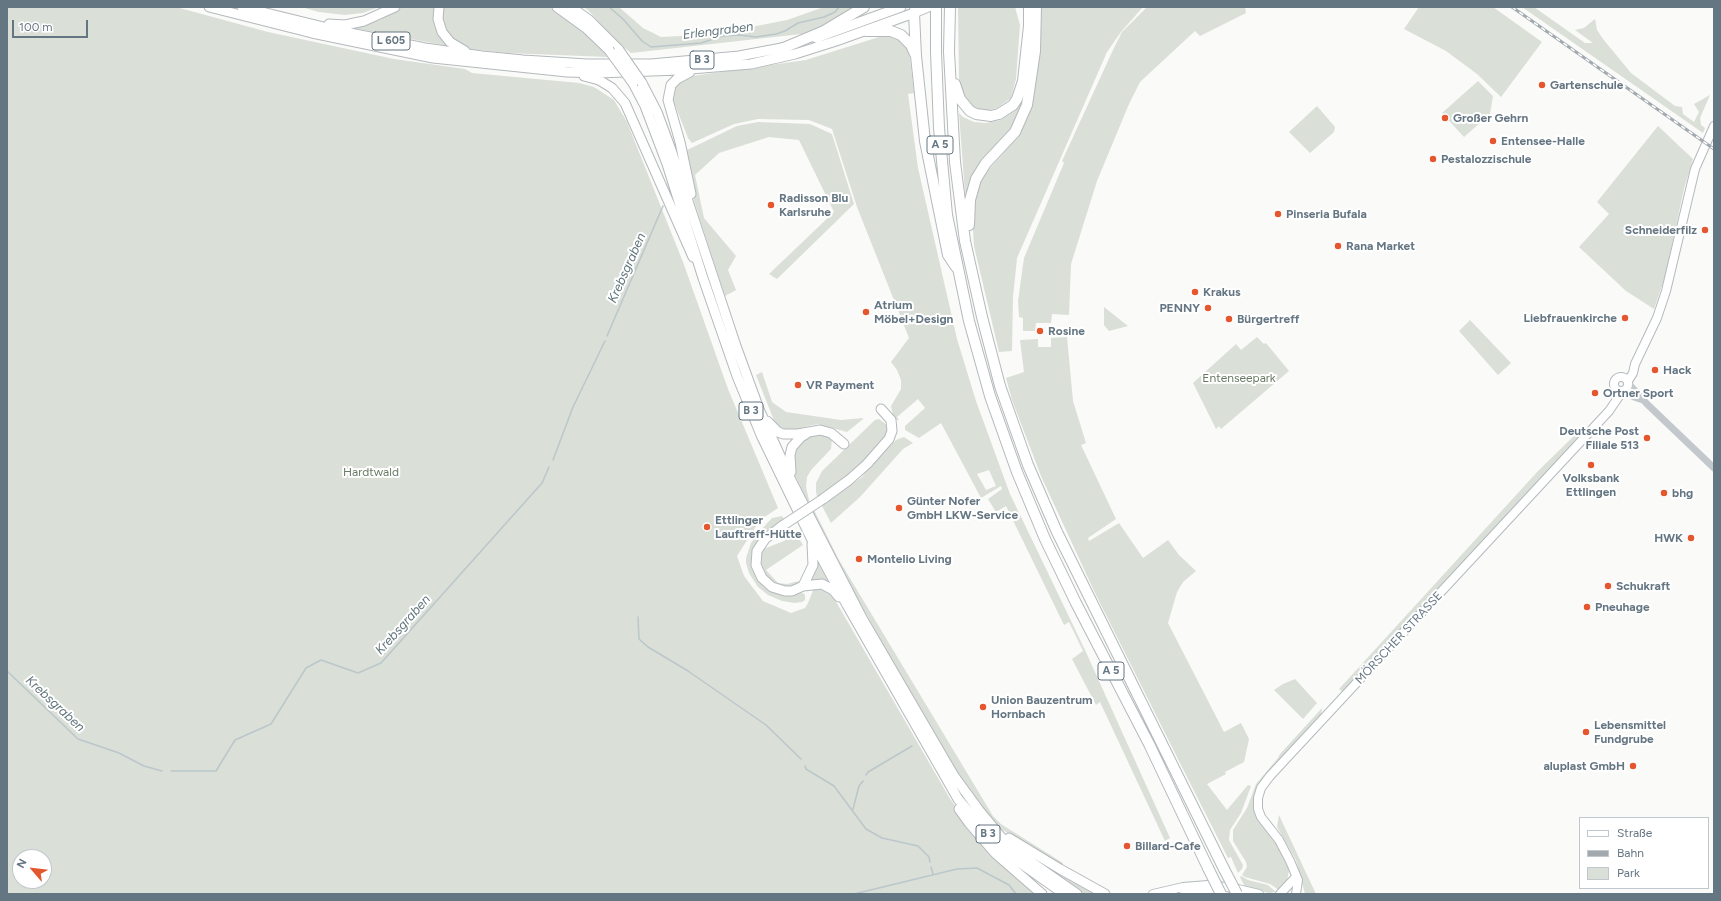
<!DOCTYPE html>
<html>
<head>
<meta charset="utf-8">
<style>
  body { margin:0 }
  #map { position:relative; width:1721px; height:901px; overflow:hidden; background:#fafaf8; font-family:Figtree,sans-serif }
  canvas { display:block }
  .frame { position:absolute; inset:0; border:8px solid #657683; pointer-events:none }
  .legend { position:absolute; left:1579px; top:817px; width:130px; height:72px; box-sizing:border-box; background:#fff; border:1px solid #c1c8cd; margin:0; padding:5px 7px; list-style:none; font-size:12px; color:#657683 }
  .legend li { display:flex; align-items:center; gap:8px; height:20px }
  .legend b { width:20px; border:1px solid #c1c8cd }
  .north { position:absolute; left:12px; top:849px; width:40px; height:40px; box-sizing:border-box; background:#fff; border:1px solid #c1c8cd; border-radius:50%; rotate:298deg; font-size:11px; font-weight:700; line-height:16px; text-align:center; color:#657683 }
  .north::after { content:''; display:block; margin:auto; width:14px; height:18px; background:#e4572e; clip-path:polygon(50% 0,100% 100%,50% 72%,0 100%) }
  .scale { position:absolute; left:12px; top:20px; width:76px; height:18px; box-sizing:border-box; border:2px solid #657683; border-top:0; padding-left:5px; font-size:12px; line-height:14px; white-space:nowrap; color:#657683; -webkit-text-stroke:3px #fff; paint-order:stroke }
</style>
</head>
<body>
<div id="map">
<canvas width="1721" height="901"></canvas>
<div class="frame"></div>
<ul class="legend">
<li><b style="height:5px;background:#fff"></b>Straße</li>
<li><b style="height:5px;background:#a2aab0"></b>Bahn</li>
<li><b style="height:11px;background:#dadfd7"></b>Park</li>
</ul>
<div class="north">N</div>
<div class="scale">100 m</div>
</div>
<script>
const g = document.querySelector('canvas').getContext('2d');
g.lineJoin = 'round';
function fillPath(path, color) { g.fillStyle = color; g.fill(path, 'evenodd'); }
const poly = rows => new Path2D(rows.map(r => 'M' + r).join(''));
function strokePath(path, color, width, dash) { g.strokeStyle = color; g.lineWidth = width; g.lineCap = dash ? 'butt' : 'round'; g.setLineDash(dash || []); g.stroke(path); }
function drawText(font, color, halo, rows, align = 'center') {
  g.font = font + ' Figtree,sans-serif'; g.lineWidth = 4; g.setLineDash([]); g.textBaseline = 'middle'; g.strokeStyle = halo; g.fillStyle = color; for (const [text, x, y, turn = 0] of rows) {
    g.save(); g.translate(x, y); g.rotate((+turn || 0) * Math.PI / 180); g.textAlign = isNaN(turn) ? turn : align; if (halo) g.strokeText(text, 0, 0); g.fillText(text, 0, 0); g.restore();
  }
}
fillPath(poly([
  [7,7,176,7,268,32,394,59,465,69,472,73,579,83,594,87,614,100,627,122,683,262,728,389,778,508,760,520,737,556,744,576,763,601,791,613,805,608,808,603,814,588,820,587,831,593,949,797,967,823,1037,894,7,894],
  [20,857,44,857,44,881,20,881],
  [301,7,379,7,363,13,345,15,319,12],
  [402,7,436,7,435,27,438,34,448,46,353,28,380,20],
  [443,7,550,7,577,25,599,45,598,46,608,57,507,53,468,49,447,37,441,16],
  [583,7,619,7,643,28,661,37,700,35,741,29,787,20,824,7,854,7,838,18,810,33,631,53,614,39,588,10],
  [958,7,1015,7,1020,25,1016,79,1011,98,997,108,982,112,968,105,959,83],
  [1039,7,1143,7,1121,32,1107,52,1017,258,1013,297,1012,351,999,352,974,246,972,214,977,189,984,175,1021,133,1029,108,1035,85,1041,45],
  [1147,7,1245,7,1246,13,1200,36,1195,31,1140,82,1129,104,1097,181,1071,264,1069,315,1052,314,1051,323,1036,323,1035,331,1023,331,1023,318,1019,317,1018,301,1024,258,1064,163,1062,161,1113,50,1122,32],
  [1419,7,1493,7,1542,42,1501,97,1477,74,1446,51,1404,29],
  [1522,7,1534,7,1585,43,1593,43,1575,30,1584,28,1595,19,1597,30,1603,39,1631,73,1675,106,1682,107,1683,114,1694,122,1699,112,1694,104,1710,95,1700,118,1701,125,1705,128,1703,133],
  [891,36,902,42,909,51,914,93,908,94,918,168,957,339,976,401,1010,494,1085,650,1170,838,1165,841,1100,702,1096,705,1072,659,1083,651,1069,622,1064,625,1006,506,996,512,988,499,1002,489,1001,486,981,498,941,423,919,438,905,430,905,426,925,408,918,399,897,417,899,420,897,420,893,415,891,406,901,389,901,380,897,370,891,362,909,338,857,207,832,129,809,120,758,119,734,124,692,143,688,138,675,105,672,106,673,87,685,77,806,60,879,37],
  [989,470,996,486,986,490,977,474],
  [1478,81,1493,96,1490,114,1464,137,1442,113],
  [1024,95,1025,100,1018,120,971,183,967,192,965,193,959,113,963,117,974,122,986,123,1001,120,1015,111],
  [1317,106,1335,127,1334,132,1310,153,1289,132],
  [758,122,810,124,832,134,854,204,777,279,769,274,834,212,799,140,769,137,719,153,695,175,704,218,736,256,728,270,736,290,725,296,694,201,685,151,737,126],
  [1658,126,1693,159,1684,189,1665,277,1654,309,1626,291,1579,247,1609,214,1597,202],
  [1104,307,1128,326,1109,331,1104,325],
  [1470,320,1511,363,1498,375,1459,331],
  [1067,337,1073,401,1086,443,1081,445,1116,519,1088,538,1089,541,1119,523,1143,558,1168,540,1179,555,1196,571,1183,582,1177,592,1168,623,1224,732,1241,723,1249,739,1244,762,1225,772,1226,774,1207,784,1227,810,1248,785,1251,786,1241,813,1230,830,1229,840,1243,865,1242,869,1238,873,1231,857,1228,858,1189,781,1095,593,1041,476,1012,400,1006,378,1024,372,1020,340,1038,339,1038,347,1051,347,1051,338],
  [1257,337,1264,344,1266,343,1289,371,1221,429,1219,426,1216,429,1193,383,1236,344,1241,350],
  [762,372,772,402,786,412,841,420,863,418,863,419,847,432,818,424,808,426,795,430,783,429,775,423,756,375],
  [879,419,887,425,888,434,857,468,817,497,816,491,816,483,822,471,875,420],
  [1579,431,1582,435,1343,692,1339,689,1538,471],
  [824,434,832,439,831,449,811,470,807,477,806,487,809,500,839,560,993,816,1001,824,1063,863,1062,866,1014,838,995,824,955,773,837,562,794,473,793,451,807,436],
  [904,437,913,443,903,449,860,497,831,523,822,506,862,477,867,470,896,440],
  [782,516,784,519,765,533,756,544,751,556,752,567,756,577,764,587,773,592,786,595,803,593,805,595,805,600,802,602,795,603,782,601,768,595,758,587,749,573,746,563,746,558,751,543,760,531,772,518],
  [794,530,803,545,766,570,778,583,787,584,799,581,797,584,786,587,770,582,760,568,761,550,784,541,789,537,791,531],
  [818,559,831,583,812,582,811,580],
  [1295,679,1317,703,1303,719,1274,690,1283,684],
  [1322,708,1321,716,1254,798,1289,870,1287,882,1279,890,1270,884,1245,877,1242,875,1247,867,1246,862,1233,841,1233,830,1247,808,1256,784,1278,758,1280,754],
  [1279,815,1316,894,1305,894,1296,860,1277,827],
  [1036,857,1099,894,1082,894,1034,860],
  [1241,876,1248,880,1268,885,1276,892,1269,893,1245,887,1240,877]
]), '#dadfd7');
strokePath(poly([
  [609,7,623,19,642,41,651,47,701,43,723,36,739,35,756,37,776,34,785,31,798,23,824,17,835,12,839,7],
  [607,336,663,206],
  [553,460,573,407,605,341],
  [638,617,639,639,648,647,688,671,766,725,801,759],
  [7,671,78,739,119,753,144,766,162,771],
  [805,766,806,769,834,786,866,829,882,838,918,846,929,857,930,862],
  [171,771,216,771,235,740,271,724,306,668,321,660,358,673,381,663,542,483,549,467],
  [866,775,868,772,912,746],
  [853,809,859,786,863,781],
  [931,867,933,874],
  [854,894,957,869,977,868,1009,885,1016,894]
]), '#bbc7cb', 1.5);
const secondary = poly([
  '1614 384a7 7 0 1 1 14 0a7 7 0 1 1-14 0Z',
  [1628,381,1633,373,1635,364,1657,318,1666,291,1695,169,1714,126],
  [1153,894,1183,887,1208,885,1234,888,1259,894],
  [1184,894,1198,892,1220,894],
  [1280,894,1294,879],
  [1296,894,1298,880,1290,861,1279,840,1261,817,1258,809,1258,798,1261,788,1270,776,1609,411,1622,392]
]);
const primary = poly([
  [914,13,928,7]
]);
const trunk = poly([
  [209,7,312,33,433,58,567,72,598,73,679,70,751,64,795,54,836,41,914,13],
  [242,7,340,31,425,48,482,56,523,60,587,64,651,64,739,56,787,47],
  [439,7,438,19,442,32,450,42,465,51],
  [557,7,586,28,609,50],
  [571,7,589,20,619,50],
  [329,24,345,25,364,21,395,7],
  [816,38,901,7],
  [690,72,677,79,671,85,668,100,680,142,691,194],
  [584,76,599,80,612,88,625,103,693,257],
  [633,83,645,106,667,164,703,278,737,376,761,435,812,540,847,605,958,799,985,831,1000,846,1019,862,1064,894],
  [642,83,657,112,671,150,736,346,759,409,791,480,862,618,954,776,978,809,1002,838,1024,857,1077,894],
  [767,421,778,432,783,434,798,434,820,430,831,433,844,444],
  [791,472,790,455,792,447,801,437,806,434],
  [823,499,849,480,867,464,889,439,892,431,891,420,881,409],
  [782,526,765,539,757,551,756,565,762,578,772,587,785,591,792,591,803,586,822,584,833,590,839,597],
  [803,586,813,565,812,544],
  [959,809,969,823,995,853,1042,894],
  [1009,838,1060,869,1105,894]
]);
const motorway = poly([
  [916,7,914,13,916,56,925,141,948,255,956,267],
  [936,7,936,52,939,128,947,215,969,321,990,396,1017,472,1045,539,1076,603,1149,744,1208,868],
  [950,7,949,52,955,162,965,241,982,317,1000,386,1028,465,1057,532,1224,869],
  [866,31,891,31,901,35,911,45,915,54],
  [781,49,824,31,864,7],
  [955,84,960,99,970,111,976,114,991,116,999,114,1013,105,1017,99,1023,81,1029,26,1029,7],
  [969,225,970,200,976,179,986,163,1015,132,1027,105,1035,51,1036,7]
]);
strokePath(secondary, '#b3babf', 10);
strokePath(primary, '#b5babe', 11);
strokePath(trunk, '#b4b9bd', 11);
strokePath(motorway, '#b4b9bd', 12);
strokePath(poly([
  [1628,383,1647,404,1714,468],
  [1624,391,1634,397,1643,400]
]), '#c3c8cc', 7);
strokePath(secondary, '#fff', 8);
strokePath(primary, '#fff', 9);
strokePath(trunk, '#fff', 9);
strokePath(motorway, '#fff', 10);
const rail = poly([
  [1512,7,1714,149]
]);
strokePath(rail, '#a2aab0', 3);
strokePath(rail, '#fff', 1.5, [4.5]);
const trunkBridge = poly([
  [609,50,633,83],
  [619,50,642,83],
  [782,526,823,499]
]);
const motorwayBridge = poly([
  [1208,868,1221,894],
  [1224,869,1237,894]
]);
strokePath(trunkBridge, '#b4b9bd', 11, []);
strokePath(motorwayBridge, '#b4b9bd', 12, []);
strokePath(trunkBridge, '#fff', 9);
strokePath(motorwayBridge, '#fff', 10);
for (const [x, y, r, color] of [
  [1542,85,4,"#e4572e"],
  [1445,118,4,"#e4572e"],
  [1493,141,4,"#e4572e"],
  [1433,159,4,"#e4572e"],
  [771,205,4,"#e4572e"],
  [1278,214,4,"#e4572e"],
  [1705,230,4,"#e4572e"],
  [1338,246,4,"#e4572e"],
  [1195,292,4,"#e4572e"],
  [1208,308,4,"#e4572e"],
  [866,312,4,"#e4572e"],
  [1625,318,4,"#e4572e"],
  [1229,319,4,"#e4572e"],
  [1040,331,4,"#e4572e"],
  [1655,370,4,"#e4572e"],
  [798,385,4,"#e4572e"],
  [1595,393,4,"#e4572e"],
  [1647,438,4,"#e4572e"],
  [1591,465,4,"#e4572e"],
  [1664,493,4,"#e4572e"],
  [899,508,4,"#e4572e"],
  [707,527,4,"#e4572e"],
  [1691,538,4,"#e4572e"],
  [859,559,4,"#e4572e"],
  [1608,586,4,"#e4572e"],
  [1587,607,4,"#e4572e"],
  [983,707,4,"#e4572e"],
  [1586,732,4,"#e4572e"],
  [1633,766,4,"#e4572e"],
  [1127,846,4,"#e4572e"]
]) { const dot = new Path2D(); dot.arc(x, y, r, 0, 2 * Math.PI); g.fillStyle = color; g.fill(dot); strokePath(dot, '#fff', 1.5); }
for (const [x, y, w] of [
  [391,41,38],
  [702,60,24],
  [940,145,26],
  [751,411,24],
  [1111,671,26],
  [988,834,24]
]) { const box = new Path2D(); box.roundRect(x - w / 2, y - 9, w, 18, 3); g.fillStyle = '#fff'; g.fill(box); strokePath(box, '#657683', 1); }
drawText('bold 11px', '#657683', null, [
  ["L 605",391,41],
  ["B 3",702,60],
  ["A 5",940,145],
  ["B 3",751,411],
  ["A 5",1111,671],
  ["B 3",988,834]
]);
drawText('bold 12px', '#657683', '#fff', [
  ["Gartenschule",1550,85],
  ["Großer Gehrn",1453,118],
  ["Entensee-Halle",1501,141],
  ["Pestalozzischule",1441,159],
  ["Radisson Blu",779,198],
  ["Karlsruhe",779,212],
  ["Pinseria Bufala",1286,214],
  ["Schneiderfilz",1697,230,"right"],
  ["Rana Market",1346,246],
  ["Krakus",1203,292],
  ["Atrium",874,305],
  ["Möbel+Design",874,319],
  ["PENNY",1200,308,"right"],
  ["Liebfrauenkirche",1617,318,"right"],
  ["Bürgertreff",1237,319],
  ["Rosine",1048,331],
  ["Hack",1663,370],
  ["VR Payment",806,385],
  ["Ortner Sport",1603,393],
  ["Deutsche Post",1639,431,"right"],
  ["Filiale 513",1639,445,"right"],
  ["Volksbank",1591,478,"center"],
  ["Ettlingen",1591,492,"center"],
  ["bhg",1672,493],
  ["Günter Nofer",907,501],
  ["GmbH LKW-Service",907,515],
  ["Ettlinger",715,520],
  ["Lauftreff-Hütte",715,534],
  ["HWK",1683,538,"right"],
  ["Montelio Living",867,559],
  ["Schukraft",1616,586],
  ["Pneuhage",1595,607],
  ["Union Bauzentrum",991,700],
  ["Hornbach",991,714],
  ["Lebensmittel",1594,725],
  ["Fundgrube",1594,739],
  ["aluplast GmbH",1625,766,"right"],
  ["Billard-Cafe",1135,846]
], 'left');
drawText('12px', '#687a64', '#fff', [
  ["Entenseepark",1239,378],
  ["Hardtwald",371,472]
]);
drawText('12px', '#657683', '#fff', [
  ["MÖRSCHER STRASSE",1399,638,-47]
]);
drawText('italic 13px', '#60757c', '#fff', [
  ["Erlengraben",718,31,-7],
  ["Krebsgraben",627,268,-66],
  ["Krebsgraben",403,625,-48],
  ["Krebsgraben",55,704,43]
]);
</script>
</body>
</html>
